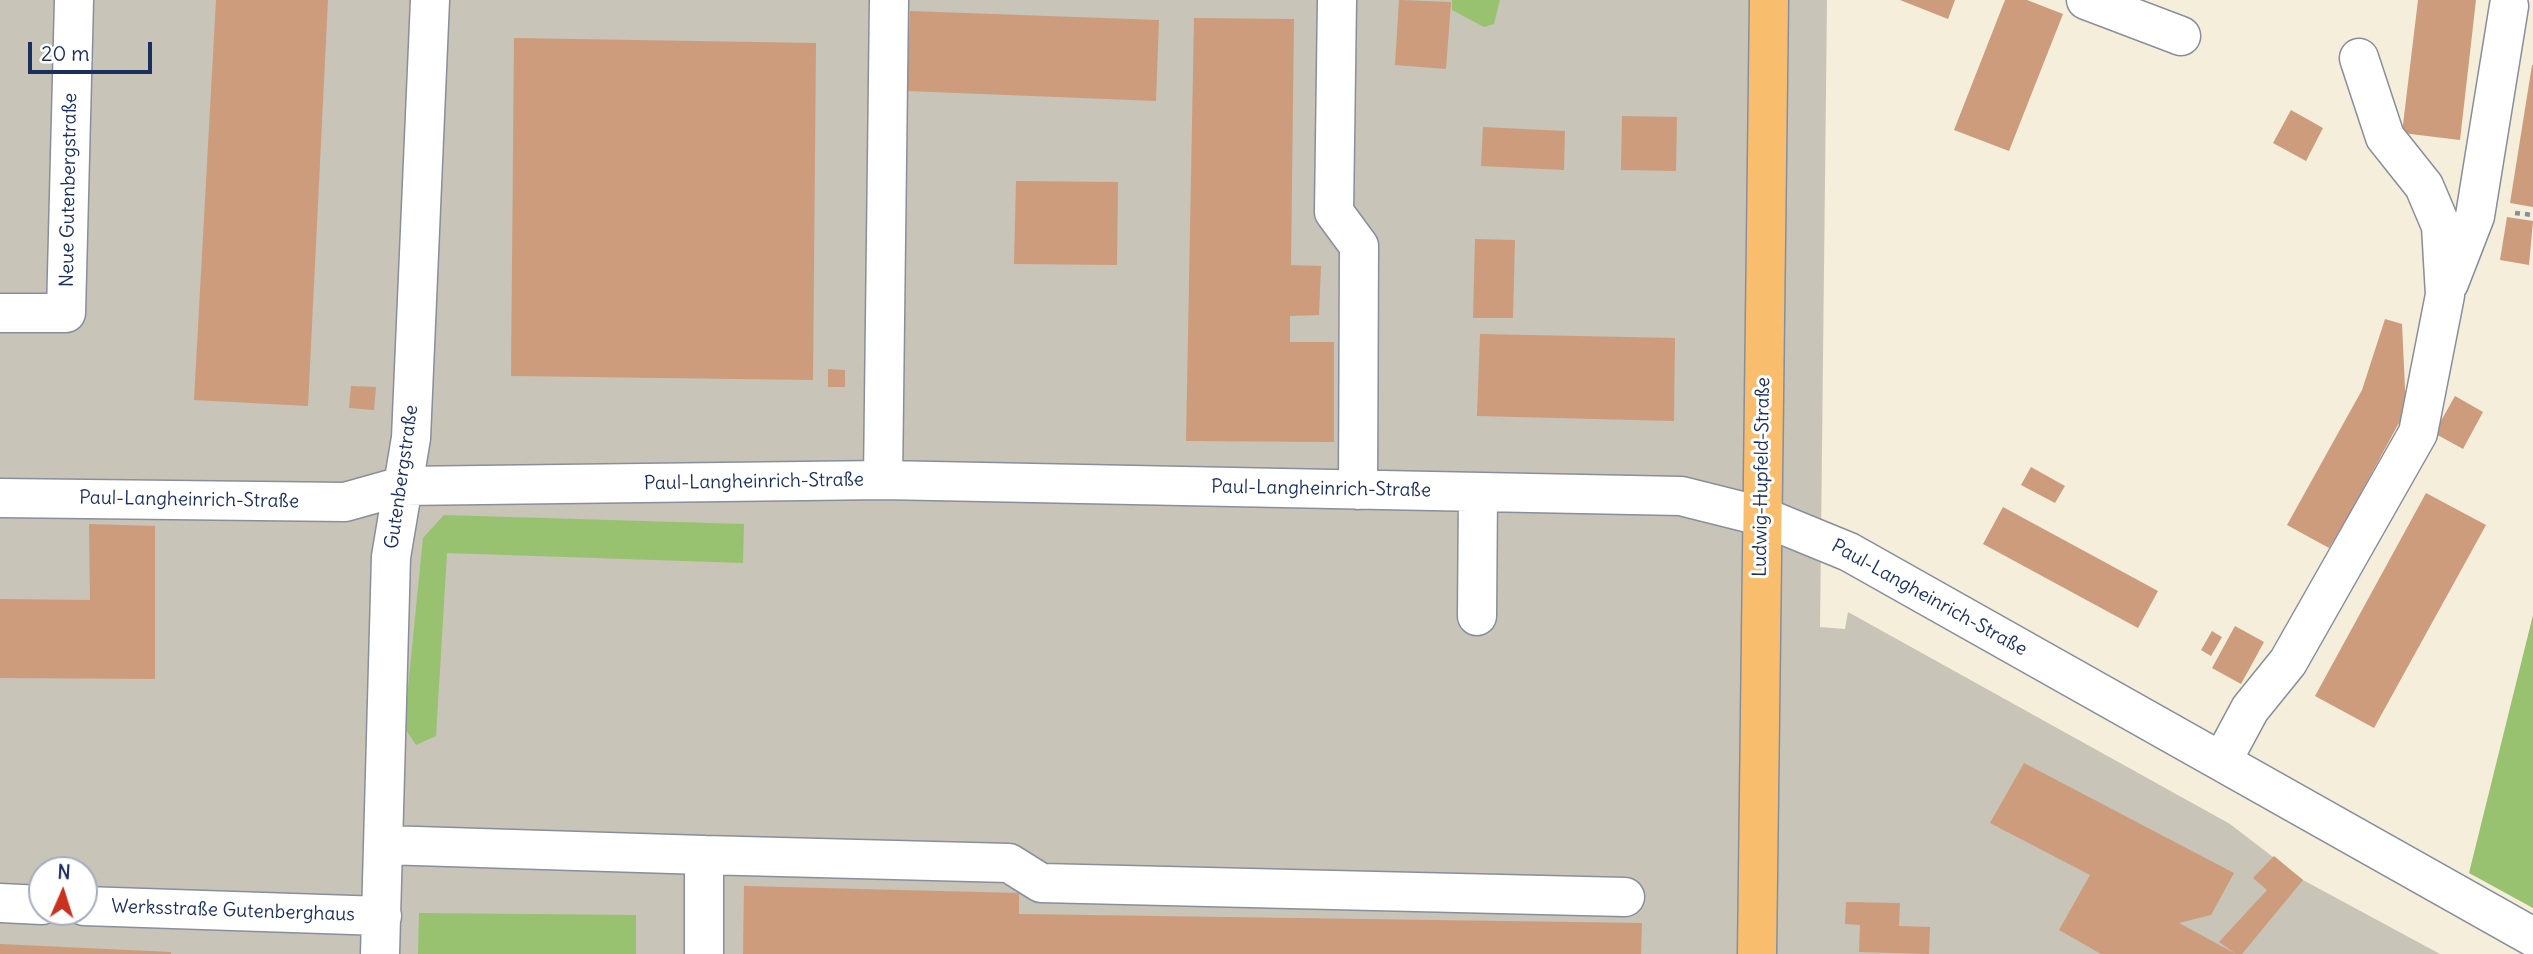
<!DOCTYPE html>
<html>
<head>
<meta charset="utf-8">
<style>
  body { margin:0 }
  #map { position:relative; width:2533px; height:954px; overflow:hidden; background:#f4eeda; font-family:Delius,sans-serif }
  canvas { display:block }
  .north { position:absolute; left:28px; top:856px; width:70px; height:70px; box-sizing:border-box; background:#fff; border:2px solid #a4acbf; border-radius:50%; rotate:3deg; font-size:19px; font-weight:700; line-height:28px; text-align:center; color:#1b2f5e }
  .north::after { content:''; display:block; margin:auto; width:24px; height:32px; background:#c8321e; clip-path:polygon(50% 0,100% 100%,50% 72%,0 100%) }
  .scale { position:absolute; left:28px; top:42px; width:124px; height:32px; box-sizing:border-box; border:4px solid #1b2f5e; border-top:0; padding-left:9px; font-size:21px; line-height:24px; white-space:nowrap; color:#1b2f5e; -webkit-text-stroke:5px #fff; paint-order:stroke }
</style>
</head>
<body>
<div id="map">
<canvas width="2533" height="954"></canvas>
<div class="north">N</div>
<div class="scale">20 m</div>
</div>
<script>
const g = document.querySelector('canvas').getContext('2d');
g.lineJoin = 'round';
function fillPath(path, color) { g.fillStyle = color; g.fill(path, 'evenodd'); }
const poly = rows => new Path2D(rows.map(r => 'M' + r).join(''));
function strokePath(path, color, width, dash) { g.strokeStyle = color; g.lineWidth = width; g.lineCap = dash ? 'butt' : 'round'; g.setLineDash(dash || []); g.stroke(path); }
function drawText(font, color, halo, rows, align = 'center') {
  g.font = font + ' Delius,sans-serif'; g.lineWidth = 6; g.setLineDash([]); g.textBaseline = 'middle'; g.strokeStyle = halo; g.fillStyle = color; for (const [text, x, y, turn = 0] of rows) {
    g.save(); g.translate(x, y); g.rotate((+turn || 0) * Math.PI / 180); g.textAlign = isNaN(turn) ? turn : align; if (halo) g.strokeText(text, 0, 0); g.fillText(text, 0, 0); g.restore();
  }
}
fillPath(poly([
  [0,0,1827,0,1820,627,1845,629,1848,612,2230,824,2303,880,2440,954,0,954],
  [42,870,84,870,84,912,42,912]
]), '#c8c4b8');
fillPath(poly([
  [1452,0,1500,0,1494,24,1484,27,1452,10],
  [444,515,744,524,743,563,447,553,436,736,416,745,404,727,423,538],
  [2533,615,2533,908,2469,873],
  [419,913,636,915,636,954,418,954]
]), '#98c26f');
fillPath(poly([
  [216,0,328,0,308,406,194,400],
  [1399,0,1451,2,1446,69,1395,65],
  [1900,0,1955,0,1948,19],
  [2005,0,2027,0,2063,14,2009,151,1954,130],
  [2418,0,2476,0,2460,140,2402,133],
  [910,11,1159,20,1156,101,907,91],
  [1194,18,1294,19,1291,265,1321,266,1319,315,1290,316,1290,342,1334,342,1334,442,1186,441],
  [514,38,816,43,813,380,511,376],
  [2532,65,2533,65,2533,207,2510,203],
  [2291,110,2323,128,2306,161,2273,143],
  [1622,116,1677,117,1676,171,1621,170],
  [1483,127,1565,131,1564,170,1481,166],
  [1016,181,1118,182,1117,265,1014,264],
  [2507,217,2533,221,2529,265,2500,260],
  [1475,239,1515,240,1513,318,1473,318],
  [2385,319,2402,324,2406,410,2344,524,2329,548,2287,525,2362,390],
  [1480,334,1675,338,1674,421,1477,416],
  [828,369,845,370,845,387,828,387],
  [351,386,376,387,374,410,349,408],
  [2455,396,2483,412,2463,449,2434,433],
  [2031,467,2065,486,2055,503,2021,485],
  [2426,493,2486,525,2374,728,2315,696],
  [2003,507,2158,591,2138,628,1983,544],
  [89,524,155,526,155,679,0,678,0,599,90,600],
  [2235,626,2264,642,2241,684,2212,668],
  [2212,631,2222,637,2211,656,2201,650],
  [2024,763,2234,873,2211,915,2179,923,2236,954,2101,954,2059,930,2090,875,1990,823],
  [2274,856,2303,880,2242,954,2236,954,2219,942,2267,890,2253,878],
  [744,886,1019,893,1019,914,1642,923,1641,954,743,954],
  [1846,902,1900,903,1899,926,1930,927,1929,954,1859,952,1860,925,1845,924],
  [0,944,171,952,171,954,0,954]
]), '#cc9c7d');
const minor = poly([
  [1337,0,1334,212,1359,246,1358,490],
  [2086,0,2181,36],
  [2449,283,2475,216,2509,6],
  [0,313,66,313,74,0],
  [883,480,889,0],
  [0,498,345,502,402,486,883,480,1681,496,1761,516,1849,552,2533,937],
  [1477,616,1478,492],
  [2222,761,2250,709,2288,662,2418,433,2445,295,2441,226,2424,186,2385,137,2359,58],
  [384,845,704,855,704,954],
  [704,855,1009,863,1041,883,1625,897],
  [0,903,42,905],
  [84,906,382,916],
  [380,954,391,557,411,438,430,0]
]);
const major = poly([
  [1757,954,1769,0]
]);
strokePath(minor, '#888e9c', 41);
strokePath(major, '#888e9c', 41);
strokePath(poly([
  [2515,213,2533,215]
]), '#888e9c', 4.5, [5, 5]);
strokePath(minor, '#fff', 38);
strokePath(major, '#f9be6d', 38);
drawText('19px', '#1b2f5e', '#fff', [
  ["Neue Gutenbergstraße",69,190,-89],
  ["Gutenbergstraße",402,477,-82],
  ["Ludwig-Hupfeld-Straße",1762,477,-89],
  ["Paul-Langheinrich-Straße",754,482,-1],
  ["Paul-Langheinrich-Straße",1321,489,1],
  ["Paul-Langheinrich-Straße",189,500,1],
  ["Paul-Langheinrich-Straße",1929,598,29],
  ["Werksstraße Gutenberghaus",233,911,2]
]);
</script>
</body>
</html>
